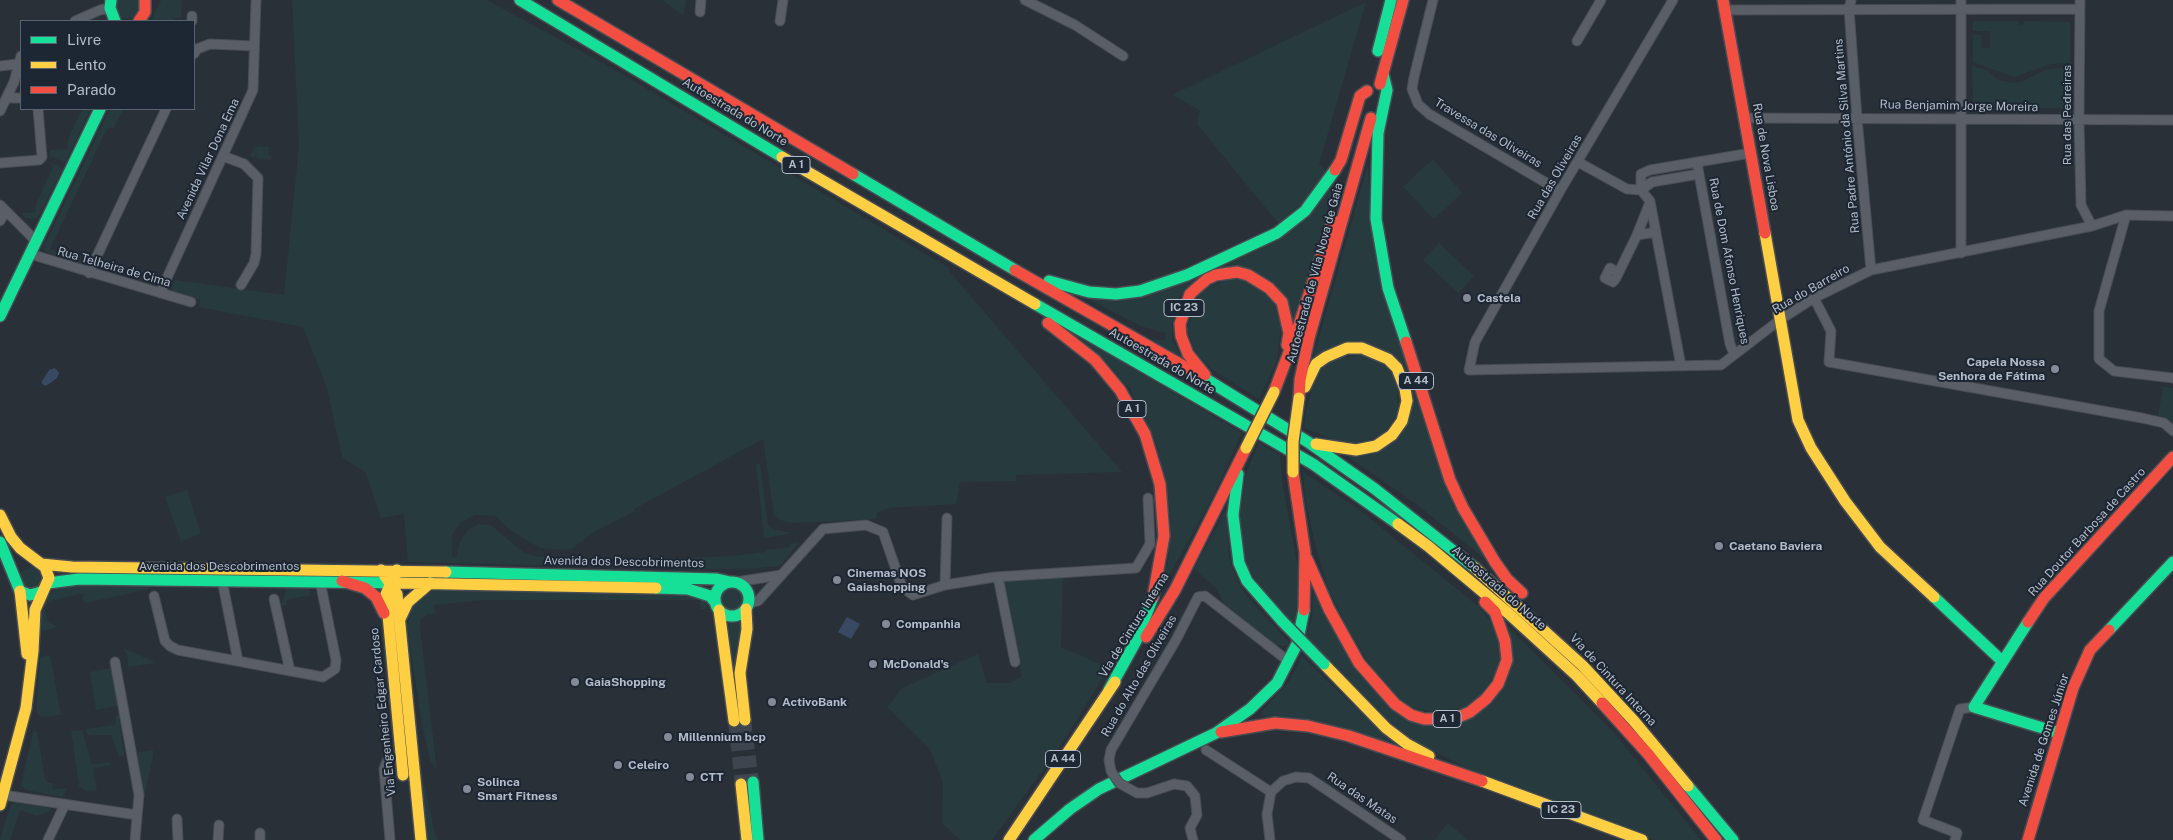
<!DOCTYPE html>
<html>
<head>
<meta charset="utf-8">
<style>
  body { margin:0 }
  #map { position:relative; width:2173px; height:840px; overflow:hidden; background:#2a3038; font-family:"Public Sans",sans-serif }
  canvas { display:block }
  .legend { position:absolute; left:20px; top:20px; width:175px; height:90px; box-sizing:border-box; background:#1d2633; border:1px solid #59626f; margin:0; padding:6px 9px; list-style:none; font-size:15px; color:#b4bcc9 }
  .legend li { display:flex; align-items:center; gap:10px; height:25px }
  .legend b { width:25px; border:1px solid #59626f }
</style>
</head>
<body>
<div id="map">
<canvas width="2173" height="840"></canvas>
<ul class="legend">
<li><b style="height:6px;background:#16e098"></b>Livre</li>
<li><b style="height:6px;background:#ffcf43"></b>Lento</li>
<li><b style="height:6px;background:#f24e42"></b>Parado</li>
</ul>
</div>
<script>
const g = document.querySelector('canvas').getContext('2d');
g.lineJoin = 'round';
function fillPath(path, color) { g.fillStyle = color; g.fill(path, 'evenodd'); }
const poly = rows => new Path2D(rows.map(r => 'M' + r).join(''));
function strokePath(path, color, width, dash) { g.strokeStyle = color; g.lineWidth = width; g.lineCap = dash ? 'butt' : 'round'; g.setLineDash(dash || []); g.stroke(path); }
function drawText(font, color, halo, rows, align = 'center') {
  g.font = font + ' "Public Sans",sans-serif'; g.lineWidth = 4; g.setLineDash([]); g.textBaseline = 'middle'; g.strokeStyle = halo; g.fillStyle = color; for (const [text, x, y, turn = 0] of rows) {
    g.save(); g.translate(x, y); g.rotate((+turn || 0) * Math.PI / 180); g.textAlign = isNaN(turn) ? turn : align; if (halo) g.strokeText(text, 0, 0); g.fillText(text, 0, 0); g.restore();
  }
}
fillPath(poly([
  [117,0,138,0,140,9,136,16,128,19,121,17,116,10],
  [161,0,182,0,181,18,174,18,174,21,151,21],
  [292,0,487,0,610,67,949,268,949,271,1122,472,1016,475,1016,481,960,482,956,504,889,508,877,513,876,519,792,523,783,521,774,515,763,439,634,509,635,511,592,533,573,548,566,550,540,548,510,530,496,516,475,515,461,522,452,535,452,556,456,557,460,541,469,529,479,524,491,525,523,552,534,556,589,559,612,567,408,562,404,514,381,518,366,473,342,457,327,388,303,327,199,307,200,300,171,292,175,280,284,295,299,145],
  [662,0,686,0,683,15],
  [1366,2,1319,164,1326,171,1324,181,1300,205,1278,223,1197,124,1200,110,1172,95],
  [1973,21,2018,21,2019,25,2024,24,2024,21,2070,22,2070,63,2051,64,2014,77,1973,62,1973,35,1981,35,1982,48,1990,48,1990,31,1973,31],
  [1972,66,1987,70,1998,80,2014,83,2021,82,2045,70,2070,67,2070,108,2021,108,2021,104,2016,105,2015,109,1973,107],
  [82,109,91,109,65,163,50,156,50,150,67,149,68,139],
  [110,109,124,109,113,129,109,127,104,135,50,249,85,263,81,264,46,252,43,248],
  [259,146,269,147,268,155,272,156,271,160,256,158,257,154,254,157,250,156,253,149],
  [1433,159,1462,193,1434,219,1403,187],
  [49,162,63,168,39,216,34,219,25,218,21,213,35,212,36,204,53,167],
  [1368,164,1371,217,1382,277,1485,559,1416,504,1347,456,1390,444,1409,384,1356,341,1337,344,1313,358],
  [1335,183,1313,265,1294,320,1253,269,1184,290,1179,297,1172,326,1172,340,1182,358,1152,340,1165,340,1165,333,1140,326,1085,297,1221,265],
  [1439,243,1474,276,1458,293,1423,260],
  [1230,279,1246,280,1274,301,1281,327,1277,361,1259,399,1210,368,1196,352,1187,331,1197,299,1207,288],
  [1063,327,1242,433,1212,498,1158,596,1168,561,1171,519,1166,480,1154,437,1130,389,1112,368],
  [1359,355,1374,359,1387,368,1393,376,1397,386,1398,413,1383,434,1359,444,1339,442,1304,428,1306,409,1316,377,1325,365,1340,358],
  [2157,386,2173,388,2173,425,2163,418,2152,416,2158,415,2163,389],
  [1259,443,1280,455,1283,486,1300,579,1297,628,1265,595,1246,564,1239,524,1246,473],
  [756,464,760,464,768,525,775,530,794,533,764,538],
  [1303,472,1361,511,1478,606,1491,622,1498,637,1500,661,1486,691,1464,708,1431,712,1412,707,1394,696,1372,667,1347,627,1328,588,1316,548,1305,499],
  [187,490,201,534,181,541,165,497],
  [1227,508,1229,557,1237,580,1249,599,1290,643,1288,646,1274,645,1225,605,1217,589,1194,569],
  [800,542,780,566,761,568,698,570,671,568,626,560,732,556,765,552,765,550,790,547,790,544],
  [32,566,39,568,44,576,37,590,24,588,19,576,23,570],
  [1063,577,1061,647,1109,668,1063,742,992,840,960,840,942,823,943,783,930,749,887,707,902,688,978,654,987,683,1010,683,1022,676,999,581],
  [86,585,147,585,148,589,86,603,82,600,83,593,54,600,48,604,45,610,48,621,58,627,43,631,40,628,40,620,49,595,57,589],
  [287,587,309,587,310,595,286,600,287,605,281,606],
  '721 599a11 11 0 1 1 22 0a11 11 0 1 1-22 0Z',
  [437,589,686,595,704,599,707,605,705,609,701,609,700,600,482,600,434,605,435,614,428,614,420,620,420,628,437,771,430,760,422,724,407,626,413,606,427,593],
  [1313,593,1413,720,1493,702,1508,627,1615,734,1701,840,1654,840,1466,768,1412,740,1386,719,1306,636,1312,617],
  [745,618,734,677,728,620,739,621],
  [123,648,157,663,128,667,127,654],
  [50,655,61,715,41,717,36,713,40,657],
  [1302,656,1346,699,1402,747,1314,720,1263,716,1261,712,1290,680],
  [111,668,118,706,96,710,90,672],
  [116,715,119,715,124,756,119,756,111,735,88,735,85,729,115,725],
  [82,730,92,764,109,762,110,765,93,769,97,790,86,791,79,786,71,731],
  [37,731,45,779,48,783,52,783,53,789,67,788,62,797,26,790,21,785,33,732],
  [153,750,153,756,144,798,137,756,139,752],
  [418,754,435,834,438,840,426,840],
  [16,803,50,808,50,811,37,816,20,810,10,840,0,840,9,809,12,804],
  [1448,823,1468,840,1435,840]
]), '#273a3e');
fillPath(poly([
  [55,368,59,373,57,378,46,386,42,384,42,381,49,370],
  [847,617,860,624,851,639,838,632]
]), '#384963');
strokePath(poly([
  [745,720,753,782],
  [734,721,741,784]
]), '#3f454e', 12, [12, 6]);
const street = poly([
  [1025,0,1075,25,1123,56],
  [1433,0,1414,77,1412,89,1418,104,1429,114,1560,191],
  [1673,0,1560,191,1475,342,1469,370,1721,365,1781,319,1814,298,1871,270,2092,226,2126,215,2173,216],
  [1851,0,1849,9,1857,118,1871,270],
  [2080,0,2079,120,2081,205,2092,226],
  [1725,10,2080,9],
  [700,12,701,0],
  [75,21,100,10,110,8],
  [192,21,192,16],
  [780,21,783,0],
  [1577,41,1601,0],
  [194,54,197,49,210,44,254,46],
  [0,66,17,64],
  [7,98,21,98],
  [0,111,14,82,21,56],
  [1745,118,2173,120],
  [223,156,244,164,258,178,256,254,254,263,241,285],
  [1578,162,1627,189,1641,190],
  [0,163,39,160,42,157,38,109],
  [1697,163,1730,344,1734,354],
  [1641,190,1650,201,1681,366],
  [1641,190,1641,174,1650,170,1751,153],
  [1641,190,1652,182,1699,174],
  [0,205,36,241],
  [2126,215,2099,311,2099,359,2114,371,2173,378],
  [0,221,6,211],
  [1637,235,1656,232],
  [1961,253,1961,0],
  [30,254,191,302],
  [89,273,166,109],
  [1618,273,1610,268,1605,278,1613,282,1616,278,1637,235,1650,202],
  [160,293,253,90,256,0],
  [1814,298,1831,331,1829,362,2142,418,2164,423,2173,431],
  [998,577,1015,662],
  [222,580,238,661],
  [736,582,781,575],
  [945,585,947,518],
  [154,596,165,641,170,646,178,650,323,677,335,669,336,660,320,581],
  [274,599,290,671],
  [749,603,758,601,823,529,866,525,883,532,902,587,913,595,945,585,995,577,1136,568,1150,544,1148,498],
  [115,662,139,795,135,840],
  [1111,750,1176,640,1198,597,1205,596,1283,657],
  [1206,750,1271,792],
  [387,761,384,769,390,840],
  [1147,793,1174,784,1187,786,1195,796,1197,815,1190,828,1193,840],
  [3,795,137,815],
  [177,819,178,840],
  [48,840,65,804],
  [218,840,219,825],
  [260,840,260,833],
  [1270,840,1267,814,1271,792,1283,781,1296,777,1309,778,1401,840],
  [1955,840,1957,833,1923,820,1960,709,1974,707]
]);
const fast = poly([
  [111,0,110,8,115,21],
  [520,0,782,157],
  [1378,51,1391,0],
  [1383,74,1387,90,1378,133,1376,219,1388,288,1406,342],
  [853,174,1015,270],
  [1049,281,1089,292,1116,294,1140,291,1187,275,1277,233,1305,211,1335,170],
  [1035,304,1313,464,1398,524],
  [0,316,100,109],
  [1201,376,1308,442,1375,489,1475,568],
  [1238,474,1233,515,1239,563,1247,581,1282,621],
  [0,542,20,591,30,595,41,592],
  [446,572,717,579,730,582],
  '715 599a17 17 0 1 1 34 0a17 17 0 1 1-34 0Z',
  [48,583,79,579,400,583],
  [656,588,688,589,710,596,715,602],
  [1934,597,2002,661],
  [2028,622,1974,707,2059,733],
  [2109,630,2173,562],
  [1109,690,1136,641,1153,597],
  [753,782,758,840],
  [1688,786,1733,840],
  [1034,840,1070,809,1099,789,1216,733,1250,709,1277,683,1297,644,1304,610]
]);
const slow = poly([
  [782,157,1035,304],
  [1765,233,1798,420,1811,448,1845,501,1880,547,1934,597],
  [1305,387,1316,364,1326,357,1347,348,1362,348,1388,359,1397,368,1405,389,1407,401,1402,421,1392,435,1376,446,1356,450,1316,444],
  [0,515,11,537,20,548,45,567,49,578,35,610,33,651,26,708,0,805],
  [1398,524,1428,546,1508,613,1577,676,1602,703],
  [41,564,72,567,446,572],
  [1475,568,1583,666,1634,721,1688,786],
  [381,570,397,594,421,840],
  [397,570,386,594,403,775],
  [400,583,656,588],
  [20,591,27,654],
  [719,610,734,721],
  [400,619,408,602,430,583],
  [1324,664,1386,728,1407,744,1429,756],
  [745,720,740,673,747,629,746,609],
  [1482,781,1642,840],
  [741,784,747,840],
  [1009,840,1115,682]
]);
const jam = poly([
  [558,0,853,174],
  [1723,0,1765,233],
  [139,21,145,12,145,0],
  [1380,84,1403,0],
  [1335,170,1341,160,1360,96,1367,91],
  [1015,270,1201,376],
  [1048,323,1095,360,1120,390,1145,434,1160,484,1164,536,1153,597],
  [1406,342,1450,480,1463,508,1495,562,1507,579,1522,593],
  [1205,375,1188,354,1181,336,1180,324,1190,294,1207,279,1216,275,1237,272,1248,275,1269,288,1282,302,1289,333,1287,345],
  [1274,392,1297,331,1333,220],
  [1299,398,1300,380,1309,338,1371,118],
  [1293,472,1305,553,1304,610],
  [1307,559,1329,609,1359,663,1395,704,1411,715,1424,719,1454,719,1470,712,1486,699,1498,684,1507,660,1505,641,1495,612,1485,602],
  [342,581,365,588,376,597,384,613],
  [2028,622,2044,598,2173,457],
  [1146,637,1175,590,1246,448],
  [1602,703,1648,754,1716,840],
  [1221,732,1275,723,1308,726,1349,736,1482,781],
  [2028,840,2073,688,2090,650,2109,630]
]);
strokePath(street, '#484c53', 11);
strokePath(fast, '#484c53', 14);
strokePath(slow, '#484c53', 14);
strokePath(jam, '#484c53', 14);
strokePath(street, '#5a5e66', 9);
strokePath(fast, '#16e098', 11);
strokePath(slow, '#ffcf43', 11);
strokePath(jam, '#f24e42', 11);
const streetBridge = poly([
  [1111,750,1109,760,1111,771,1119,783,1137,793,1147,793]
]);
const fastBridge = poly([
  [1282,621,1324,664]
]);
const slowBridge = poly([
  [1246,448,1274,392],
  [1293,472,1293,442,1299,398]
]);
strokePath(streetBridge, '#484c53', 11, []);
strokePath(fastBridge, '#474c53', 14, []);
strokePath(slowBridge, '#474c53', 14, []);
strokePath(streetBridge, '#5a5e66', 9);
strokePath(fastBridge, '#16e098', 11);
strokePath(slowBridge, '#ffcf43', 11);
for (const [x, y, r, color] of [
  [1467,298,5,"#848b96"],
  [2055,369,5,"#848b96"],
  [1719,546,5,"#848b96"],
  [837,580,5,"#848b96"],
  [886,624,5,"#848b96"],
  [873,664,5,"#848b96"],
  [575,682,5,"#848b96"],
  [772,702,5,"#848b96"],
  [668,737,5,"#848b96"],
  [618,765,5,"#848b96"],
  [690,777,5,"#848b96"],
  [467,789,5,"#848b96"]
]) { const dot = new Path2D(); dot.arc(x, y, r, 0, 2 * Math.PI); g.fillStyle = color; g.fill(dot); strokePath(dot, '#1d2633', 2); }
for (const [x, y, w] of [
  [796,165,28],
  [1184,308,40],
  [1416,381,35],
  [1132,409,28],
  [1447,719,28],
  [1063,759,35],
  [1561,810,40]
]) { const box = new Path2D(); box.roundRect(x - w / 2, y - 8.5, w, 17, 4); g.fillStyle = '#1d2633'; g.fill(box); strokePath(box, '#b4bcc9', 1); }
drawText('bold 11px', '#b4bcc9', null, [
  ["A 1",796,165],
  ["IC 23",1184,308],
  ["A 44",1416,381],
  ["A 1",1132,409],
  ["A 1",1447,719],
  ["A 44",1063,759],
  ["IC 23",1561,810]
]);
drawText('12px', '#b4bcc9', '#1d2633', [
  ["Rua Benjamim Jorge Moreira",1959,106,1],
  ["Autoestrada do Norte",735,112,31],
  ["Rua das Pedreiras",2067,115,-90],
  ["Travessa das Oliveiras",1488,133,31],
  ["Rua Padre António da Silva Martins",1847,136,-95],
  ["Rua de Nova Lisboa",1766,157,80],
  ["Avenida Vilar Dona Ema",208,159,-65],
  ["Rua das Oliveiras",1555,177,-60],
  ["Rua de Dom Afonso Henriques",1729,261,79],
  ["Rua Telheira de Cima",114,267,16],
  ["Autoestrada de Vila Nova de Gaia",1315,273,-75],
  ["Rua do Barreiro",1811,289,-30],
  ["Autoestrada do Norte",1162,361,30],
  ["Rua Doutor Barbosa de Castro",2087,532,-48],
  ["Avenida dos Descobrimentos",624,562,1],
  ["Avenida dos Descobrimentos",219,566],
  ["Autoestrada do Norte",1499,588,41],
  ["Via de Cintura Interna",1134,625,-58],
  ["Rua do Alto das Oliveiras",1139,676,-60],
  ["Via de Cintura Interna",1613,680,47],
  ["Via Engenheiro Edgar Cardoso",383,712,-96],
  ["Avenida de Gomes Júnior",2044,740,-72],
  ["Rua das Matas",1362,798,34]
]);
drawText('bold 12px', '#b4bcc9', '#1d2633', [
  ["Castela",1477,298],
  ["Capela Nossa",2045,362,"right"],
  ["Senhora de Fátima",2045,376,"right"],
  ["Caetano Baviera",1729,546],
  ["Cinemas NOS",847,573],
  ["Gaiashopping",847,587],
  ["Companhia",896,624],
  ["McDonald's",883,664],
  ["GaiaShopping",585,682],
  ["ActivoBank",782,702],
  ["Millennium bcp",678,737],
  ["Celeiro",628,765],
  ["CTT",700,777],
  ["Solinca",477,782],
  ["Smart Fitness",477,796]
], 'left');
</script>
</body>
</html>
